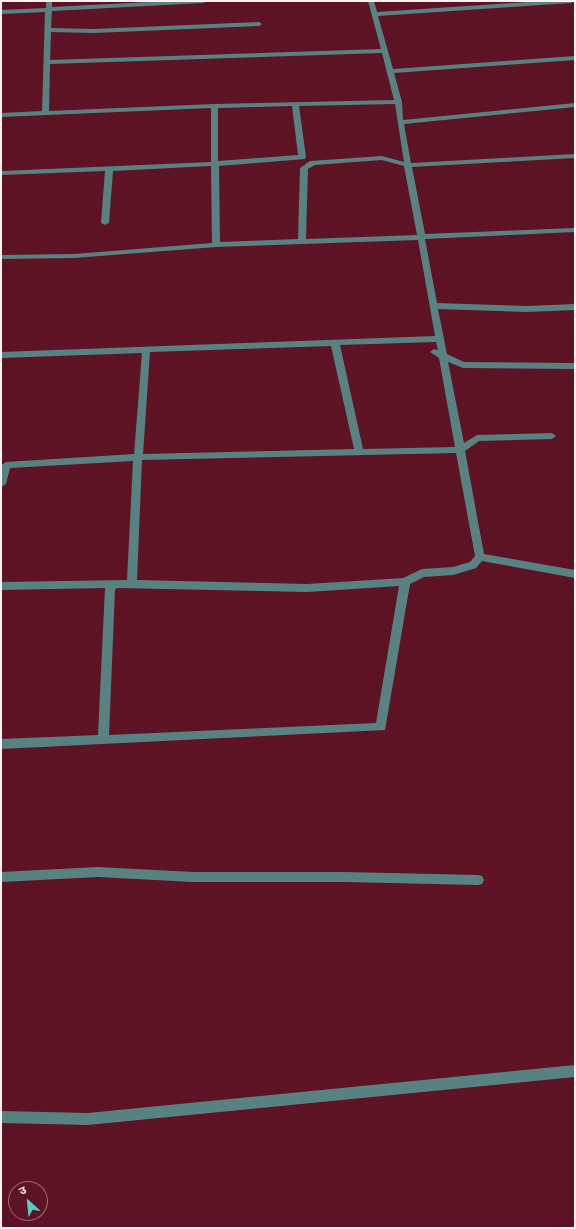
<!DOCTYPE html>
<html>
<head>
<meta charset="utf-8">
<style>
  body { margin:0 }
  #map { position:relative; width:576px; height:1229px; overflow:hidden; background:#5d1323; font-family:Rubik,"Noto Sans Devanagari",sans-serif }
  canvas { display:block }
  .frame { position:absolute; inset:0; border:2px solid #fbf1f1; pointer-events:none }
  .north { position:absolute; left:8px; top:1181px; width:40px; height:40px; box-sizing:border-box; background:#5d1323; border:1px solid #9c6c75; border-radius:50%; rotate:333deg; font-size:11px; font-weight:700; line-height:16px; text-align:center; color:#fbf1f1 }
  .north::after { content:''; display:block; margin:auto; width:14px; height:18px; background:#53cdcb; clip-path:polygon(50% 0,100% 100%,50% 72%,0 100%) }
</style>
</head>
<body>
<div id="map">
<canvas width="576" height="1229"></canvas>
<div class="frame"></div>
<div class="north">उ</div>
</div>
<script>
const g = document.querySelector('canvas').getContext('2d');
g.lineJoin = 'round';
const poly = rows => new Path2D(rows.map(r => 'M' + r).join(''));
function fillPath(path, color) { g.fillStyle = color; g.fill(path, 'evenodd'); }
fillPath(poly([
  [46,1,52,1,52,7,168,1,206,1,203,3,52,11,51,28,94,29,259,22,262,24,259,26,94,33,51,32,50,60,381,49,368,1,374,1,377,12,542,1,574,1,571,3,378,16,393,69,575,56,575,60,394,73,402,102,403,120,575,103,575,107,404,124,411,163,575,154,575,158,412,167,425,234,575,228,575,232,425,239,437,303,527,306,575,304,575,310,527,312,438,309,447,354,464,362,575,363,575,369,463,368,448,362,464,443,477,435,552,433,556,436,552,439,479,441,465,451,484,554,575,570,575,578,482,561,476,568,473,569,453,575,424,577,410,584,385,730,1,749,1,739,98,735,105,588,1,590,1,582,127,580,133,461,10,468,6,484,1,487,1,465,6,462,134,454,142,353,1,358,1,352,435,336,418,240,216,247,74,258,1,259,1,255,74,254,212,243,211,166,113,171,109,223,105,225,101,223,105,171,1,175,1,171,211,162,211,108,1,117,1,113,42,111,45,12,1,14,1,10,46,8,46,1],
  [382,53,394,100,214,104,49,111,50,64,382,53],
  [395,104,404,162,382,156,310,161,300,168,298,239,220,242,219,166,305,159,306,157,299,106,395,104],
  [292,106,298,155,218,161,218,108,292,106],
  [382,160,404,166,417,235,306,239,308,169,315,165,382,160],
  [436,342,438,350,434,349,430,352,439,358,455,447,363,449,340,345,436,342],
  [331,346,354,449,143,454,150,352,331,346],
  [456,453,475,556,470,562,453,567,422,569,403,578,307,584,137,580,142,460,456,453],
  [399,586,376,723,109,735,115,590,117,588,307,592,399,586],
  [98,867,193,872,345,872,478,875,482,876,484,880,482,884,478,885,345,882,193,882,98,877,1,882,1,872,98,867],
  [575,1065,575,1077,88,1125,1,1123,1,1111,88,1113,575,1065]
]), '#578281');
</script>
</body>
</html>
